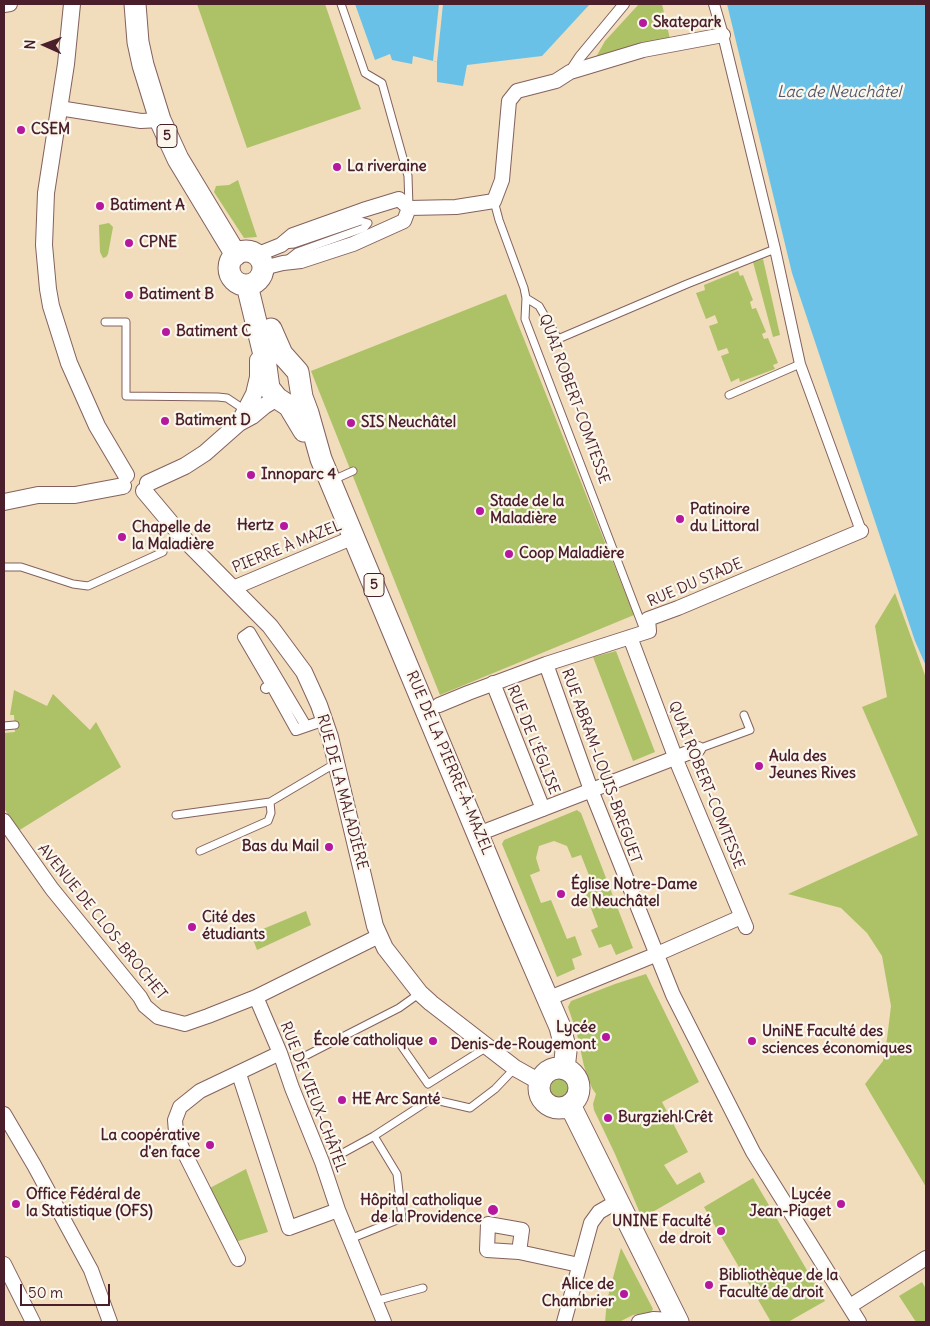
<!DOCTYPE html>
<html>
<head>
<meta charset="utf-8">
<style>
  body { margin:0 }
  #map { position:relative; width:930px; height:1326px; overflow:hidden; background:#f1dcbc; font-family:Delius,sans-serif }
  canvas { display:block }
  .frame { position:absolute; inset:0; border:5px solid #4a1f2b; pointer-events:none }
  .north { position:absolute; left:20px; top:20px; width:50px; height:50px; -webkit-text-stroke:4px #fbf7ec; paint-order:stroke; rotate:272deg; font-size:14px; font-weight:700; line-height:20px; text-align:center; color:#4a1f2b }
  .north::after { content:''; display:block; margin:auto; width:18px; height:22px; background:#4a1f2b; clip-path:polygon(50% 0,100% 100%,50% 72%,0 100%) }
  .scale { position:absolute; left:20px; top:1284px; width:90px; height:22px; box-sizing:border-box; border:2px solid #4a1f2b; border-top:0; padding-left:6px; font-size:15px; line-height:18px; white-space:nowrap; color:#4a1f2b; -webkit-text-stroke:4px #fbf7ec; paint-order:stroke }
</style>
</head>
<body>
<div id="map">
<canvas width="930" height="1326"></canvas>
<div class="frame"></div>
<div class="north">N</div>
<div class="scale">50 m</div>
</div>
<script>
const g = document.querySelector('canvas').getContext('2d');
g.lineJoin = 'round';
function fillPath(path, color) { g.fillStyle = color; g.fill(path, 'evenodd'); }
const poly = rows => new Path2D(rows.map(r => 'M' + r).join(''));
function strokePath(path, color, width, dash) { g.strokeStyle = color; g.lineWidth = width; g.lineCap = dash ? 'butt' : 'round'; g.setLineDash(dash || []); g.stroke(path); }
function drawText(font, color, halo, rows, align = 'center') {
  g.font = font + ' Delius,sans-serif'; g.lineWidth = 4.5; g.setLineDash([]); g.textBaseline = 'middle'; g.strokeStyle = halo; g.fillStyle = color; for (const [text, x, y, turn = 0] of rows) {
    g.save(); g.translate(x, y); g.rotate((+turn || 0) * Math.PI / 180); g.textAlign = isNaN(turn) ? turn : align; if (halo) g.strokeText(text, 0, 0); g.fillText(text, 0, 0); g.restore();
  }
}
fillPath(poly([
  [197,4,325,4,361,109,247,148],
  [639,4,662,4,670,39,596,57,605,41],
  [238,180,257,237,244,238,214,192,216,186,229,185],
  [109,223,113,227,108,254,106,257,103,258,100,252,99,225],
  [763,259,780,335,773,337,753,262],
  [738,271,740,276,743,275,753,300,750,302,752,309,756,308,766,332,762,334,764,339,768,338,778,363,773,365,775,369,740,382,739,378,731,382,721,356,729,353,727,348,718,351,709,326,718,323,715,315,706,319,696,293,705,290,704,285],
  [506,294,634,615,440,695,311,371],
  [895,593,926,678,926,1187,865,1084,883,1061,887,1039,891,1006,882,956,867,933,841,908,788,894,918,835,862,707,887,697,875,626],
  [616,651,655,752,633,761,593,657],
  [14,690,47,706,53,694,90,730,96,722,121,767,18,831,4,808,4,733,15,732,14,715,10,715],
  [577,810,581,813,633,948,616,955,611,944,599,948,591,930,598,927,583,887,592,883,581,855,572,858,567,846,554,841,539,846,536,858,540,871,530,875,541,903,551,900,567,939,575,936,582,955,572,959,575,969,557,977,502,844,504,840],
  [306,911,311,925,257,950,251,934],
  [646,974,699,1082,662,1102,688,1152,664,1165,677,1185,700,1172,705,1182,642,1218,615,1154,594,1110,593,1104,596,1094,592,1088,584,1066,577,1034,568,1007,571,1001,615,984],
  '547 1088a12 12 0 1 1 24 0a12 12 0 1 1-24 0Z',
  [246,1169,268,1232,235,1242,206,1190],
  [753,1178,825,1301,788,1322,771,1322,704,1207],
  [621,1248,653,1309,651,1312,633,1315,619,1322,605,1322,607,1300],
  [922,1282,926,1289,926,1322,916,1322,899,1296]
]), '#adc267');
fillPath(poly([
  [355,4,590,4,542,56,467,65,463,86,437,82,437,62,413,56,412,64,392,60,390,54,375,60],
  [727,4,926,4,926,666,915,641,792,273]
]), '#6ac1e7');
fillPath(poly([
  [439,4,443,4,437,62,433,61]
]), '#f1dcbc');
const service = poly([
  [341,4,365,73,382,83,408,176,409,207],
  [494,201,499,220,524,288,526,298,525,319,644,630],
  [283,245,294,244,361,221,368,223,364,228,297,252,287,260],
  [526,298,539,306,558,339,687,284,775,249],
  [105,322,126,322,126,396,218,397,227,398,245,410],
  [729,395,800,364],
  [333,480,353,471],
  [4,567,21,567,73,584,88,586,163,552],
  [4,726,15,725],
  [698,749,750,730,744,715],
  [176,815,270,802,336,763],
  [200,851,268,821,271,813,270,802],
  [398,1041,428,1084,487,1047],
  [307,1055,399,1008,420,993],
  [374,1136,431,1099,470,1108,495,1089,515,1068],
  [341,1154,374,1136,397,1174,402,1218,350,1239],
  [375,1301,423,1288]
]);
const pedestrian = poly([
  [714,4,723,35,775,249,800,364,861,531],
  [570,72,580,57,624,4],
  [271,685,243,637,250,632,306,726],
  [266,688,271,685,296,730,325,720]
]);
const minor = poly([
  [4,5,10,4],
  [59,108,141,121,160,120],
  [256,255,281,245,293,235,363,210,399,199,409,208,456,207,494,201,502,180,509,101,517,91,556,81,570,72,643,50,723,35],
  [263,268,283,263,301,261,353,244,404,221,409,208],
  [233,588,354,537],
  [630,637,679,767,746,927],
  [546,664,591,790,673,995,753,1152,859,1322],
  [493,683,543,809],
  [439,705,468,693,546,664,649,631,648,619,678,608,861,531],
  [4,821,52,889,140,997,145,1006,158,1017,185,1024,208,1016,256,997,379,936],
  [478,834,698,749],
  [256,997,280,1053,292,1088,322,1162,338,1210,384,1322],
  [547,999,655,955,741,917],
  [239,1074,289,1228,338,1210],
  [4,1114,34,1165,91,1270,110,1322],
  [519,1252,487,1250,488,1224,522,1230,519,1252,579,1265],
  [238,1259,182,1148,176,1132,175,1120,180,1107,200,1091,280,1053],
  [4,1264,33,1322],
  [850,1306,926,1258],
  [564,1322,591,1223,599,1212,618,1201],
  [639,1322,653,1319,676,1320]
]);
const tertiary = poly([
  [72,4,66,64,46,193,44,245,48,289,51,306,69,363,97,426,126,475],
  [241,419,254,394,258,377,258,360],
  [148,483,185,466,205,453,239,423,252,416,264,406,277,398],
  [144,491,186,541,270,626,304,672,319,705,330,737,375,926,385,948,420,993,431,1003,515,1068,540,1082],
  [4,502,38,495,75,495,123,486]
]);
const primary = poly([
  [135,4,138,42,143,65,160,120,178,159,236,255],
  '229 268a17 17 0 1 1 34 0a17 17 0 1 1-34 0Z',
  [247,285,265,359,269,388,277,398,289,406,304,431],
  [271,329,282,354,298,372,302,397,308,413,321,459,511,914,560,1027,566,1051,564,1069],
  '539 1088a20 20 0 1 1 40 0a20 20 0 1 1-40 0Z',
  [570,1105,678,1322]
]);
strokePath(service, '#84615e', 9);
strokePath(pedestrian, '#84615e', 12);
strokePath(minor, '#84615e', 16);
strokePath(tertiary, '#84615e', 18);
strokePath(primary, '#84615e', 23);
strokePath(service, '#fff', 7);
strokePath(pedestrian, '#fff', 10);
strokePath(minor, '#fff', 14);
strokePath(tertiary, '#fff', 16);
strokePath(primary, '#fff', 21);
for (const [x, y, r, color] of [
  [643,23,5,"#b5179e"],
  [21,130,5,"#b5179e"],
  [337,167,5,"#b5179e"],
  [100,206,5,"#b5179e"],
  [129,243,5,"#b5179e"],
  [129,295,5,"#b5179e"],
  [166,332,5,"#b5179e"],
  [165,421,5,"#b5179e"],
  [351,423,5,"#b5179e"],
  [251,475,5,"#b5179e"],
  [480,511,5,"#b5179e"],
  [680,519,5,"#b5179e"],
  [284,526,5,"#b5179e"],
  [122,537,5,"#b5179e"],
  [509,554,5,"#b5179e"],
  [759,766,5,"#b5179e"],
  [329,847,5,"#b5179e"],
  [561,894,5,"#b5179e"],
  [192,927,5,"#b5179e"],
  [606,1037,5,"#b5179e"],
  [433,1041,5,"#b5179e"],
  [752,1041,5,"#b5179e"],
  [342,1100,5,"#b5179e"],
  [608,1118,5,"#b5179e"],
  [210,1145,5,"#b5179e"],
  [16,1204,5,"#b5179e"],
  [841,1204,5,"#b5179e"],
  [493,1210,6,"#b5179e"],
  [721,1231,5,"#b5179e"],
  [709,1285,5,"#b5179e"],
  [624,1294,5,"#b5179e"]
]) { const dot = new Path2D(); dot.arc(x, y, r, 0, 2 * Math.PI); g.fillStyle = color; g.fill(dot); strokePath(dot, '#fbf7ec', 2); }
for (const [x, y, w] of [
  [167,136,20],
  [374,585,20]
]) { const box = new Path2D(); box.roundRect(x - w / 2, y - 11.5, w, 23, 4); g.fillStyle = '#fbf7ec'; g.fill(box); strokePath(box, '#4a1f2b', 1); }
drawText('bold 14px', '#4a1f2b', null, [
  ["5",167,136],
  ["5",374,585]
]);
drawText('bold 15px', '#4a1f2b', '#fbf7ec', [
  ["Skatepark",653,23],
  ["CSEM",31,130],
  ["La riveraine",347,167],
  ["Batiment A",110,206],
  ["CPNE",139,243],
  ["Batiment B",139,295],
  ["Batiment C",176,332],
  ["Batiment D",175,421],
  ["SIS Neuchâtel",361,423],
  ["Innoparc 4",261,475],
  ["Stade de la",490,502],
  ["Maladière",490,519],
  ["Patinoire",690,510],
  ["du Littoral",690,527],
  ["Hertz",274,526,"right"],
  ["Chapelle de",132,528],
  ["la Maladière",132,545],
  ["Coop Maladière",519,554],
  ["Aula des",769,757],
  ["Jeunes Rives",769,774],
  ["Bas du Mail",319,847,"right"],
  ["Église Notre-Dame",571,885],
  ["de Neuchâtel",571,902],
  ["Cité des",202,918],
  ["étudiants",202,935],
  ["Lycée",596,1028,"right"],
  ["Denis-de-Rougemont",596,1045,"right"],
  ["UniNE Faculté des",762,1032],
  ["sciences économiques",762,1049],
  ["École catholique",423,1041,"right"],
  ["HE Arc Santé",352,1100],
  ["Burgziehl·Crêt",618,1118],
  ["La coopérative",200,1136,"right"],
  ["d'en face",200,1153,"right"],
  ["Office Fédéral de",26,1195],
  ["la Statistique (OFS)",26,1212],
  ["Lycée",831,1195,"right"],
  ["Jean-Piaget",831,1212,"right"],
  ["Hôpital catholique",482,1201,"right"],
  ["de la Providence",482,1218,"right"],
  ["UNINE Faculté",711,1222,"right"],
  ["de droit",711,1239,"right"],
  ["Bibliothèque de la",719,1276],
  ["Faculté de droit",719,1293],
  ["Alice de",614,1285,"right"],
  ["Chambrier",614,1302,"right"]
], 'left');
drawText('15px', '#4a1f2b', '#fbf7ec', [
  ["QUAI ROBERT-COMTESSE",574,399,70],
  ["PIERRE À MAZEL",287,547,-22],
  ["RUE DU STADE",695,583,-23],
  ["RUE DE L'ÉGLISE",533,740,68],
  ["RUE DE LA PIERRE-À-MAZEL",449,763,67],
  ["RUE ABRAM-LOUIS-BREGUET",601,766,70],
  ["QUAI ROBERT-COMTESSE",706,785,68],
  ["RUE DE LA MALADIÈRE",342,792,75],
  ["AVENUE DE CLOS-BROCHET",102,922,51],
  ["RUE DE VIEUX-CHÂTEL",313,1097,69]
]);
drawText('italic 16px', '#55586d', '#fbf7ec', [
  ["Lac de Neuchâtel",839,92]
]);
</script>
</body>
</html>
